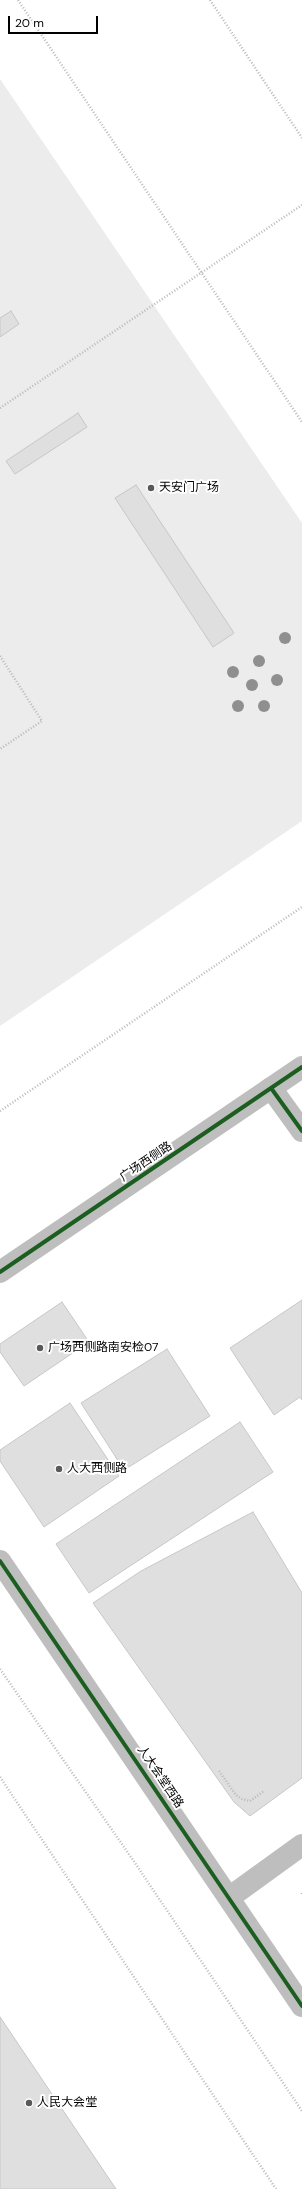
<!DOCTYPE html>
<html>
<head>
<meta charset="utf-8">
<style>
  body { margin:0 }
  #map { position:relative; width:302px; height:2189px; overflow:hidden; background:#fff; font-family:"DM Sans",sans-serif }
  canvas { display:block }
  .scale { position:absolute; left:8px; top:16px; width:90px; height:18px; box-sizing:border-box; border:2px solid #000; border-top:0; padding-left:5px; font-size:12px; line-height:14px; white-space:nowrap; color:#000; -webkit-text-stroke:3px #fff; paint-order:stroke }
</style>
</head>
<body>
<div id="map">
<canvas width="302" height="2189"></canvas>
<div class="scale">20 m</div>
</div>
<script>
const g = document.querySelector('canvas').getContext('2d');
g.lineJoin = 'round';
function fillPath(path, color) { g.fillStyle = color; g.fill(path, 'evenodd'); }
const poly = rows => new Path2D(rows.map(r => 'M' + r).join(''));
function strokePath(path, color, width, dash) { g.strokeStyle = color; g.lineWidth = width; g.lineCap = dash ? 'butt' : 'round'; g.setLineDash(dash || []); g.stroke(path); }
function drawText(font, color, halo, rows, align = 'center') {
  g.font = font + ' "DM Sans","Noto Sans SC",sans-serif'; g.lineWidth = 4; g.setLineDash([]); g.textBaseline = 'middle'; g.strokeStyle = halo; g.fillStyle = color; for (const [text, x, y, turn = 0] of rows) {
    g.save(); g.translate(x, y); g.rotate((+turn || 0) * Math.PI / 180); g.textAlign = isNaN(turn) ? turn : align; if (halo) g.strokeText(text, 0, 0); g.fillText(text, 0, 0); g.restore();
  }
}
fillPath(poly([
  [0,79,302,523,302,821,0,1026]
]), '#ececec');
const building = poly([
  [11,311,19,324,0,337,0,318,11,311],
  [78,413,87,427,15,474,6,461,78,413],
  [136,485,234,633,213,647,115,498,136,485],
  [302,1300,302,1400,300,1397,274,1415,230,1348,302,1300],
  [62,1302,89,1342,24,1386,0,1352,0,1344,62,1302],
  [167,1349,210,1416,124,1470,81,1403,167,1349],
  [70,1403,119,1476,44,1527,0,1461,0,1450,70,1403],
  [240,1422,273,1472,89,1593,56,1544,240,1422],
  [253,1512,302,1593,302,1778,250,1816,234,1802,93,1603,141,1571,253,1512],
  [0,2017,116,2189,0,2189,0,2017]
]);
fillPath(building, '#dfdfdf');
strokePath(building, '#c7c7c7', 1);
strokePath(poly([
  [18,0,302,422],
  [210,0,302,138],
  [0,408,302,205],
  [0,656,42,721,0,749],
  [0,1111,302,907],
  [0,1669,133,1860,302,2111],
  [219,1771,236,1795,242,1799,250,1801,264,1791],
  [0,1777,276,2189],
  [302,1893,302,1895]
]), '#b9b9b9', 2.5, [1, 2]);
strokePath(poly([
  [271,1088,302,1131],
  [0,1561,302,2006],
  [230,1897,302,1845]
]), '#bebebe', 22);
strokePath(poly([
  [0,1272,302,1067]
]), '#bebebe', 22);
strokePath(poly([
  [271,1088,302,1131],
  [0,1272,302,1067],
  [0,1561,302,2006]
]), '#1b5e20', 4);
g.fillStyle = '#8f8f8f';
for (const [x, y] of [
  [285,638],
  [259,661],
  [233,672],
  [277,680],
  [252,685],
  [238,706],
  [264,706]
]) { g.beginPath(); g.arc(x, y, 6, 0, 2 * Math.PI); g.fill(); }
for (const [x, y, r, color] of [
  [151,488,4,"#595959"],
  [40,1348,4,"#595959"],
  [59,1469,4,"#595959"],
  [29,2103,4,"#595959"]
]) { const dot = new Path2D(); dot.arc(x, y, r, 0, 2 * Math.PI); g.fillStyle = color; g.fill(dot); strokePath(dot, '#fff', 1.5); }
drawText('12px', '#000', '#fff', [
  ["天安门广场",159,488],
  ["广场西侧路南安检07",48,1348],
  ["人大西侧路",67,1469],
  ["人民大会堂",37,2103]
], 'left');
drawText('12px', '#000', '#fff', [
  ["广场西侧路",146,1162,-34],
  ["人大会堂西路",160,1777,56]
]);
</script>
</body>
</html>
